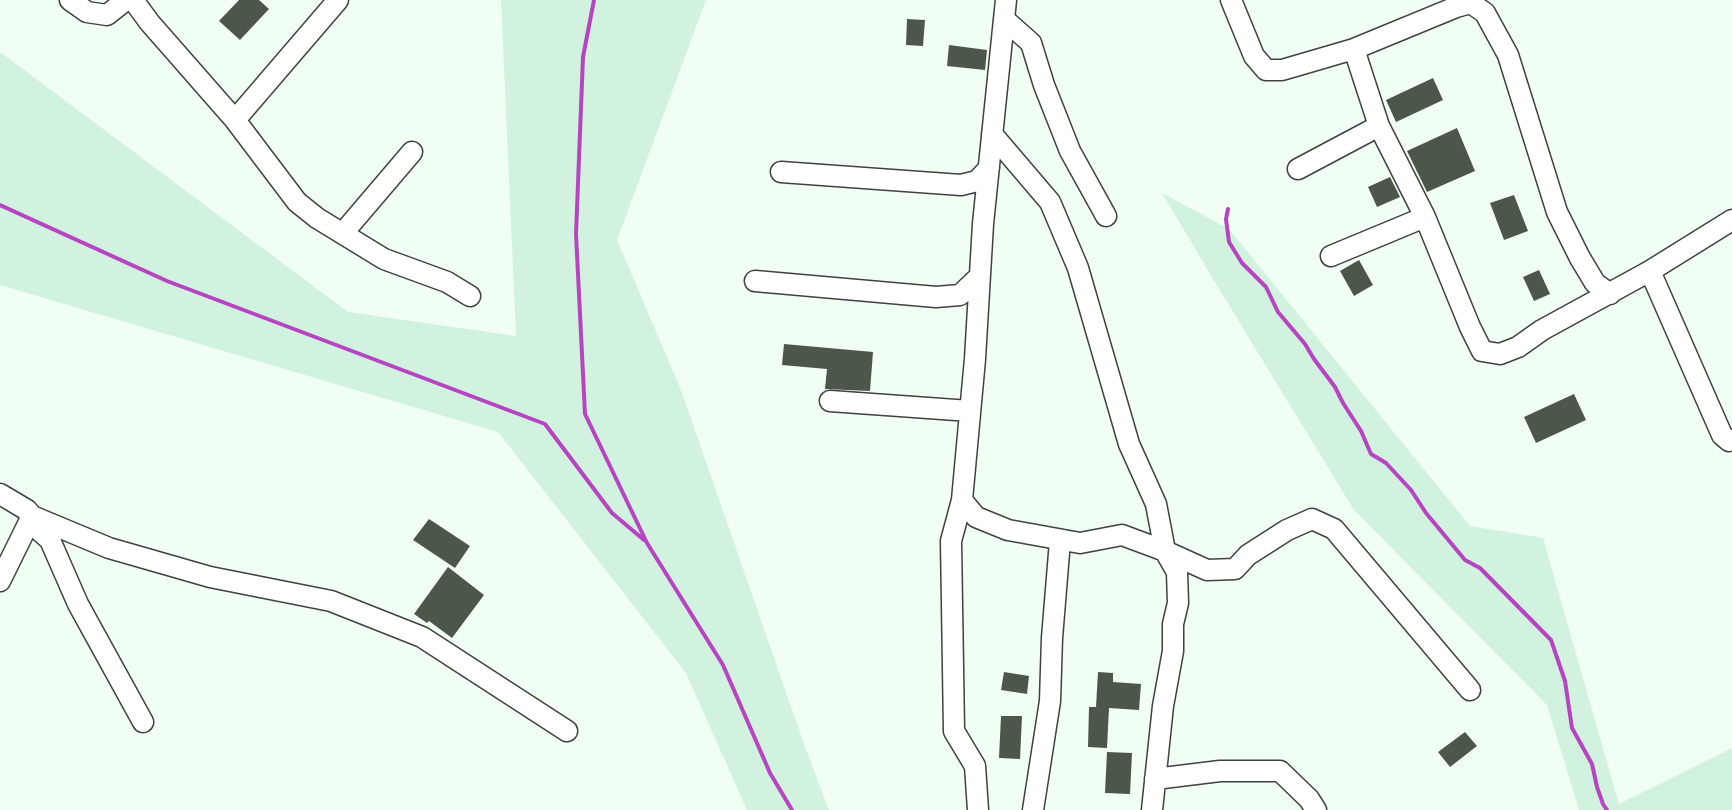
<!DOCTYPE html>
<html>
<head>
<meta charset="utf-8">
<style>
  body { margin:0 }
  canvas { display:block; background:#f0fef4 }
</style>
</head>
<body>
<canvas width="1732" height="810"></canvas>
<script>
const g = document.querySelector('canvas').getContext('2d');
g.lineJoin = 'round';
function fillPath(path, color) { g.fillStyle = color; g.fill(path, 'evenodd'); }
const poly = rows => new Path2D(rows.map(r => 'M' + r).join(''));
function strokePath(path, color, width, dash) { g.strokeStyle = color; g.lineWidth = width; g.lineCap = dash ? 'butt' : 'round'; g.setLineDash(dash || []); g.stroke(path); }
fillPath(poly([
  [501,0,706,0,617,240,681,390,805,747,829,810,747,810,686,673,498,432,0,285,0,52,348,312,516,336],
  [1162,193,1229,229,1470,526,1543,538,1619,804,1732,748,1732,810,1579,810,1547,705,1354,510,1216,284]
]), '#d2f2e0');
strokePath(poly([
  [594,0,583,57,576,234,585,414,647,543,723,665,770,773,792,810],
  [0,205,167,281,545,424,612,513,644,540],
  [1228,209,1226,219,1229,242,1242,263,1266,287,1278,312,1305,344,1314,359,1335,387,1343,403,1361,431,1371,454,1386,463,1411,490,1426,513,1465,560,1480,568,1551,640,1565,681,1572,728,1592,764,1597,787,1603,804,1607,810]
]), '#b745c2', 4);
fillPath(poly([
  [239,0,259,0,269,9,240,40,219,21],
  [907,19,925,20,923,46,906,45],
  [949,45,987,50,985,70,947,66],
  [1433,78,1443,100,1396,122,1386,100],
  [1457,128,1475,171,1427,192,1407,151],
  [1390,177,1400,197,1377,207,1368,187],
  [1514,195,1528,231,1504,240,1490,203],
  [1359,260,1373,285,1354,296,1340,271],
  [1539,270,1550,294,1534,301,1523,277],
  [784,344,873,352,870,391,825,389,827,369,782,365],
  [1574,394,1586,420,1536,443,1524,417],
  [429,519,470,546,455,568,413,540],
  [448,567,484,595,452,638,429,621,427,623,414,614],
  [1004,672,1029,676,1027,694,1001,690],
  [1098,672,1113,673,1113,682,1141,684,1139,710,1109,708,1107,748,1088,747,1089,707,1096,707],
  [1001,716,1022,716,1020,759,999,758],
  [1465,732,1477,746,1450,767,1438,752],
  [1107,752,1132,753,1130,794,1105,793]
]), '#4c564b');
const minor = poly([
  [70,0,87,12,107,15,126,0],
  [133,0,150,23,235,120,297,202,317,218,384,259,447,282,470,296],
  [1231,0,1254,56,1266,70,1282,70,1354,49,1456,7,1471,3,1485,13,1508,55,1557,212,1580,258,1595,283,1610,294],
  [1004,19,1031,43,1044,85,1070,151,1106,216],
  [1354,49,1379,126,1425,217,1470,327,1482,351,1500,354,1518,347,1542,330,1650,271,1732,220],
  [235,120,338,0],
  [992,134,1050,202,1078,268,1129,444,1156,504,1165,551,1207,570,1235,569,1248,555,1287,530,1312,519,1334,529,1470,690],
  [1298,169,1379,126],
  [781,172,961,185,977,181,989,168],
  [343,233,412,152],
  [1331,256,1425,217],
  [1650,271,1722,435,1729,441,1732,440],
  [755,281,936,297,960,295,980,276],
  [830,401,970,411],
  [0,494,27,510,32,516,0,581],
  [962,500,976,517,1008,530,1080,543,1122,535,1165,551,1177,572,1178,603,1173,624,1173,651,1163,706,1152,810],
  [32,516,109,548,210,577,331,601,422,637,567,731],
  [29,521,50,540,78,604,143,722],
  [1155,779,1220,771,1280,771,1309,799,1316,810],
  [978,810,975,766,954,731,951,541,962,500,975,359,983,224,1006,0],
  [1033,810,1050,701,1052,638,1060,541]
]);
strokePath(minor, '#414141', 23);
strokePath(minor, '#fff', 20);
</script>
</body>
</html>
